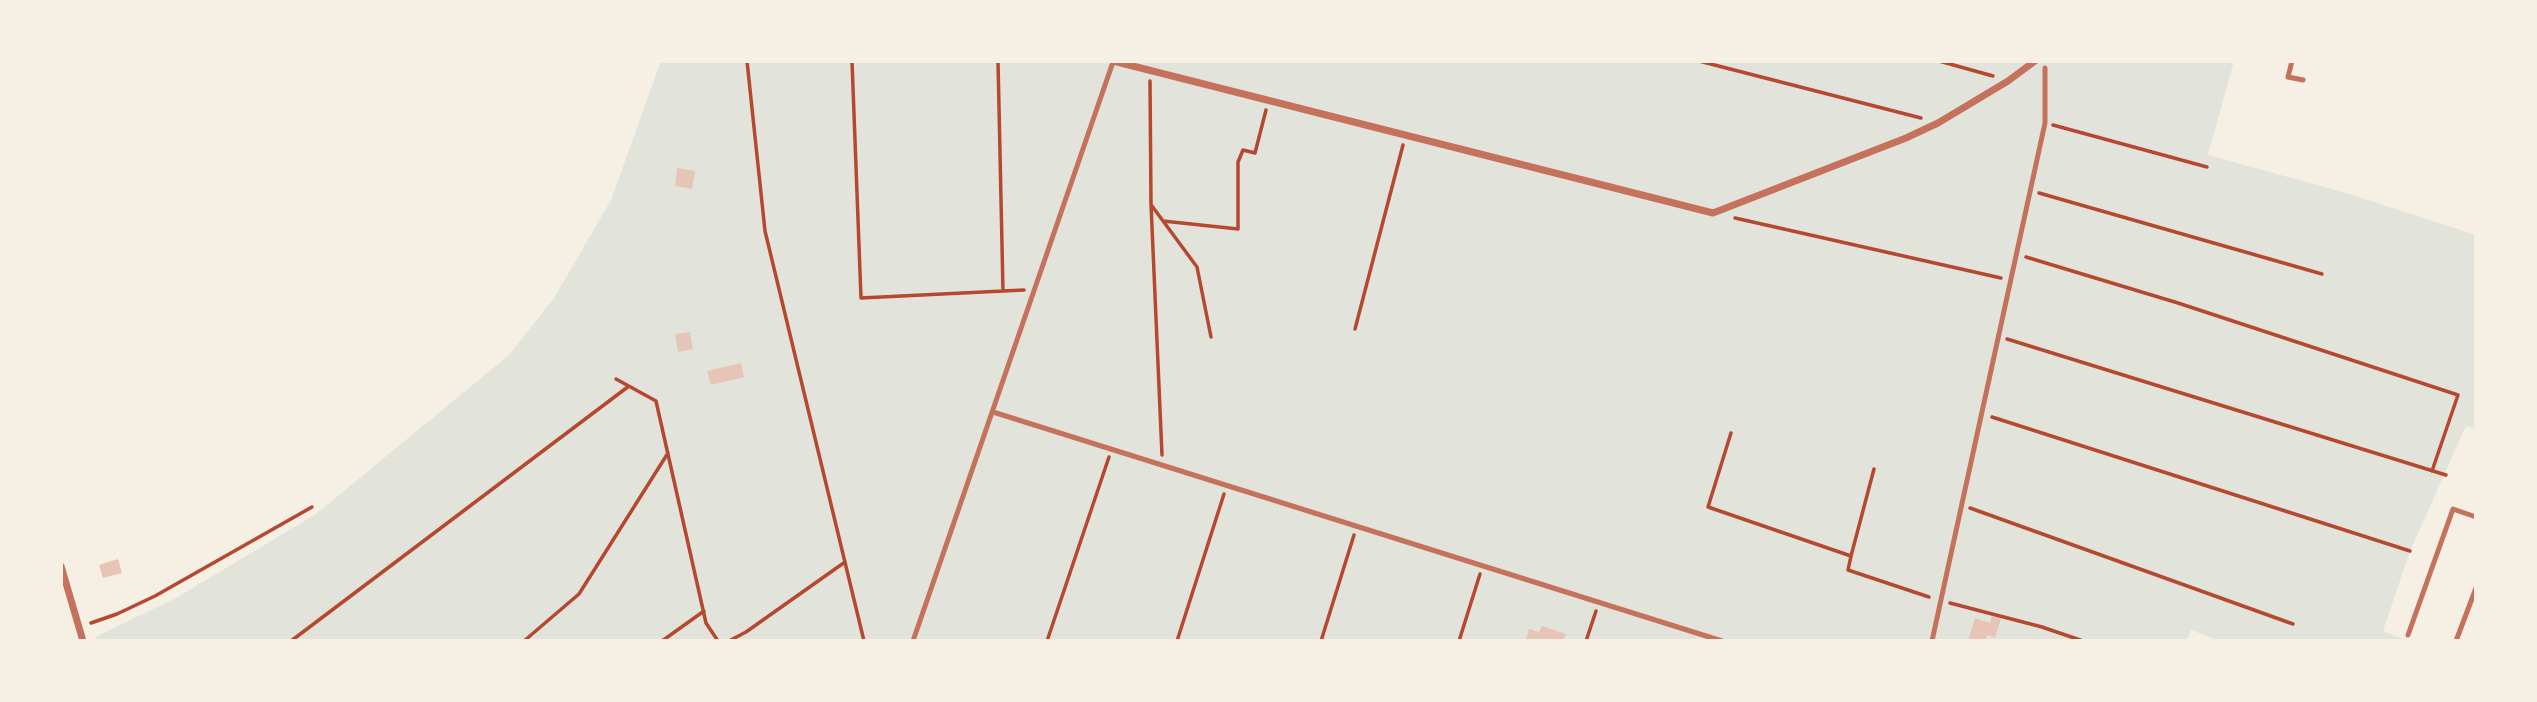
<!DOCTYPE html>
<html>
<head>
<meta charset="utf-8">
<style>
  body { margin:0 }
  #map { position:relative; width:2537px; height:702px; overflow:hidden; background:#f6efe4; font-family:"Alegreya Sans",sans-serif }
  canvas { display:block }
  .frame { position:absolute; inset:0; border:63px solid #f6efe4; pointer-events:none }
</style>
</head>
<body>
<div id="map">
<canvas width="2537" height="702"></canvas>
<div class="frame"></div>
</div>
<script>
const g = document.querySelector('canvas').getContext('2d');
g.lineJoin = 'round';
function fillPath(path, color) { g.fillStyle = color; g.fill(path, 'evenodd'); }
const poly = rows => new Path2D(rows.map(r => 'M' + r).join(''));
function strokePath(path, color, width, dash) { g.strokeStyle = color; g.lineWidth = width; g.lineCap = dash ? 'butt' : 'round'; g.setLineDash(dash || []); g.stroke(path); }
fillPath(poly([
  [661,61,2234,61,2208,155,2346,193,2476,235,2476,428,2466,426,2410,551,2383,631,2408,641,2221,641,2191,630,2187,641,96,641,95,637,174,599,316,514,509,355,554,298,611,200]
]), '#e2e4dc');
fillPath(poly([
  [677,168,695,171,692,189,675,186],
  [690,332,693,349,678,352,675,334],
  [741,363,744,377,711,385,707,371],
  [118,559,122,573,103,578,99,565],
  [1992,616,2001,619,1995,638,1987,635,1985,641,1968,641,1975,618,1990,623],
  [1542,626,1566,634,1563,641,1526,641,1529,629,1539,632]
]), '#e6c5b7');
strokePath(poly([
  [747,61,765,231,864,641],
  [852,61,861,298,1003,291],
  [998,61,1003,291,1024,290],
  [1699,61,1921,118],
  [1939,61,1993,76],
  [1150,81,1151,204,1162,455],
  [2053,125,2207,167],
  [2039,193,2322,274],
  [1152,206,1197,267,1211,337],
  [1735,218,2001,278],
  [1163,221,1238,229,1238,162,1243,150,1255,153,1266,110],
  [2026,257,2178,303,2458,395,2432,471],
  [1355,329,1403,145],
  [2007,339,2446,475],
  [616,379,656,401,706,623,718,641],
  [1992,417,2410,551],
  [1731,433,1708,507,1851,556,1848,570,1929,597],
  [1970,508,2293,624],
  [1851,556,1874,469],
  [1950,603,2042,627,2083,641],
  [91,623,117,614,155,596,312,507],
  [291,641,629,386],
  [524,641,579,594,668,453],
  [662,641,704,611],
  [729,641,746,632,845,562],
  [1047,641,1109,457],
  [1177,641,1224,494],
  [1321,641,1354,535],
  [1459,641,1480,574],
  [1586,641,1596,611]
]), '#b5482f', 3.5);
strokePath(poly([
  [2292,61,2288,77,2303,80],
  [993,412,1722,641],
  [2408,635,2453,509,2476,517],
  [913,641,1113,62],
  [1932,641,2045,123,2045,68],
  [2456,641,2476,588]
]), '#c5725c', 5);
strokePath(poly([
  [1113,61,1713,213,1906,138,1938,123,2008,81,2035,61],
  [61,566,83,641]
]), '#c5725c', 7);
</script>
</body>
</html>
